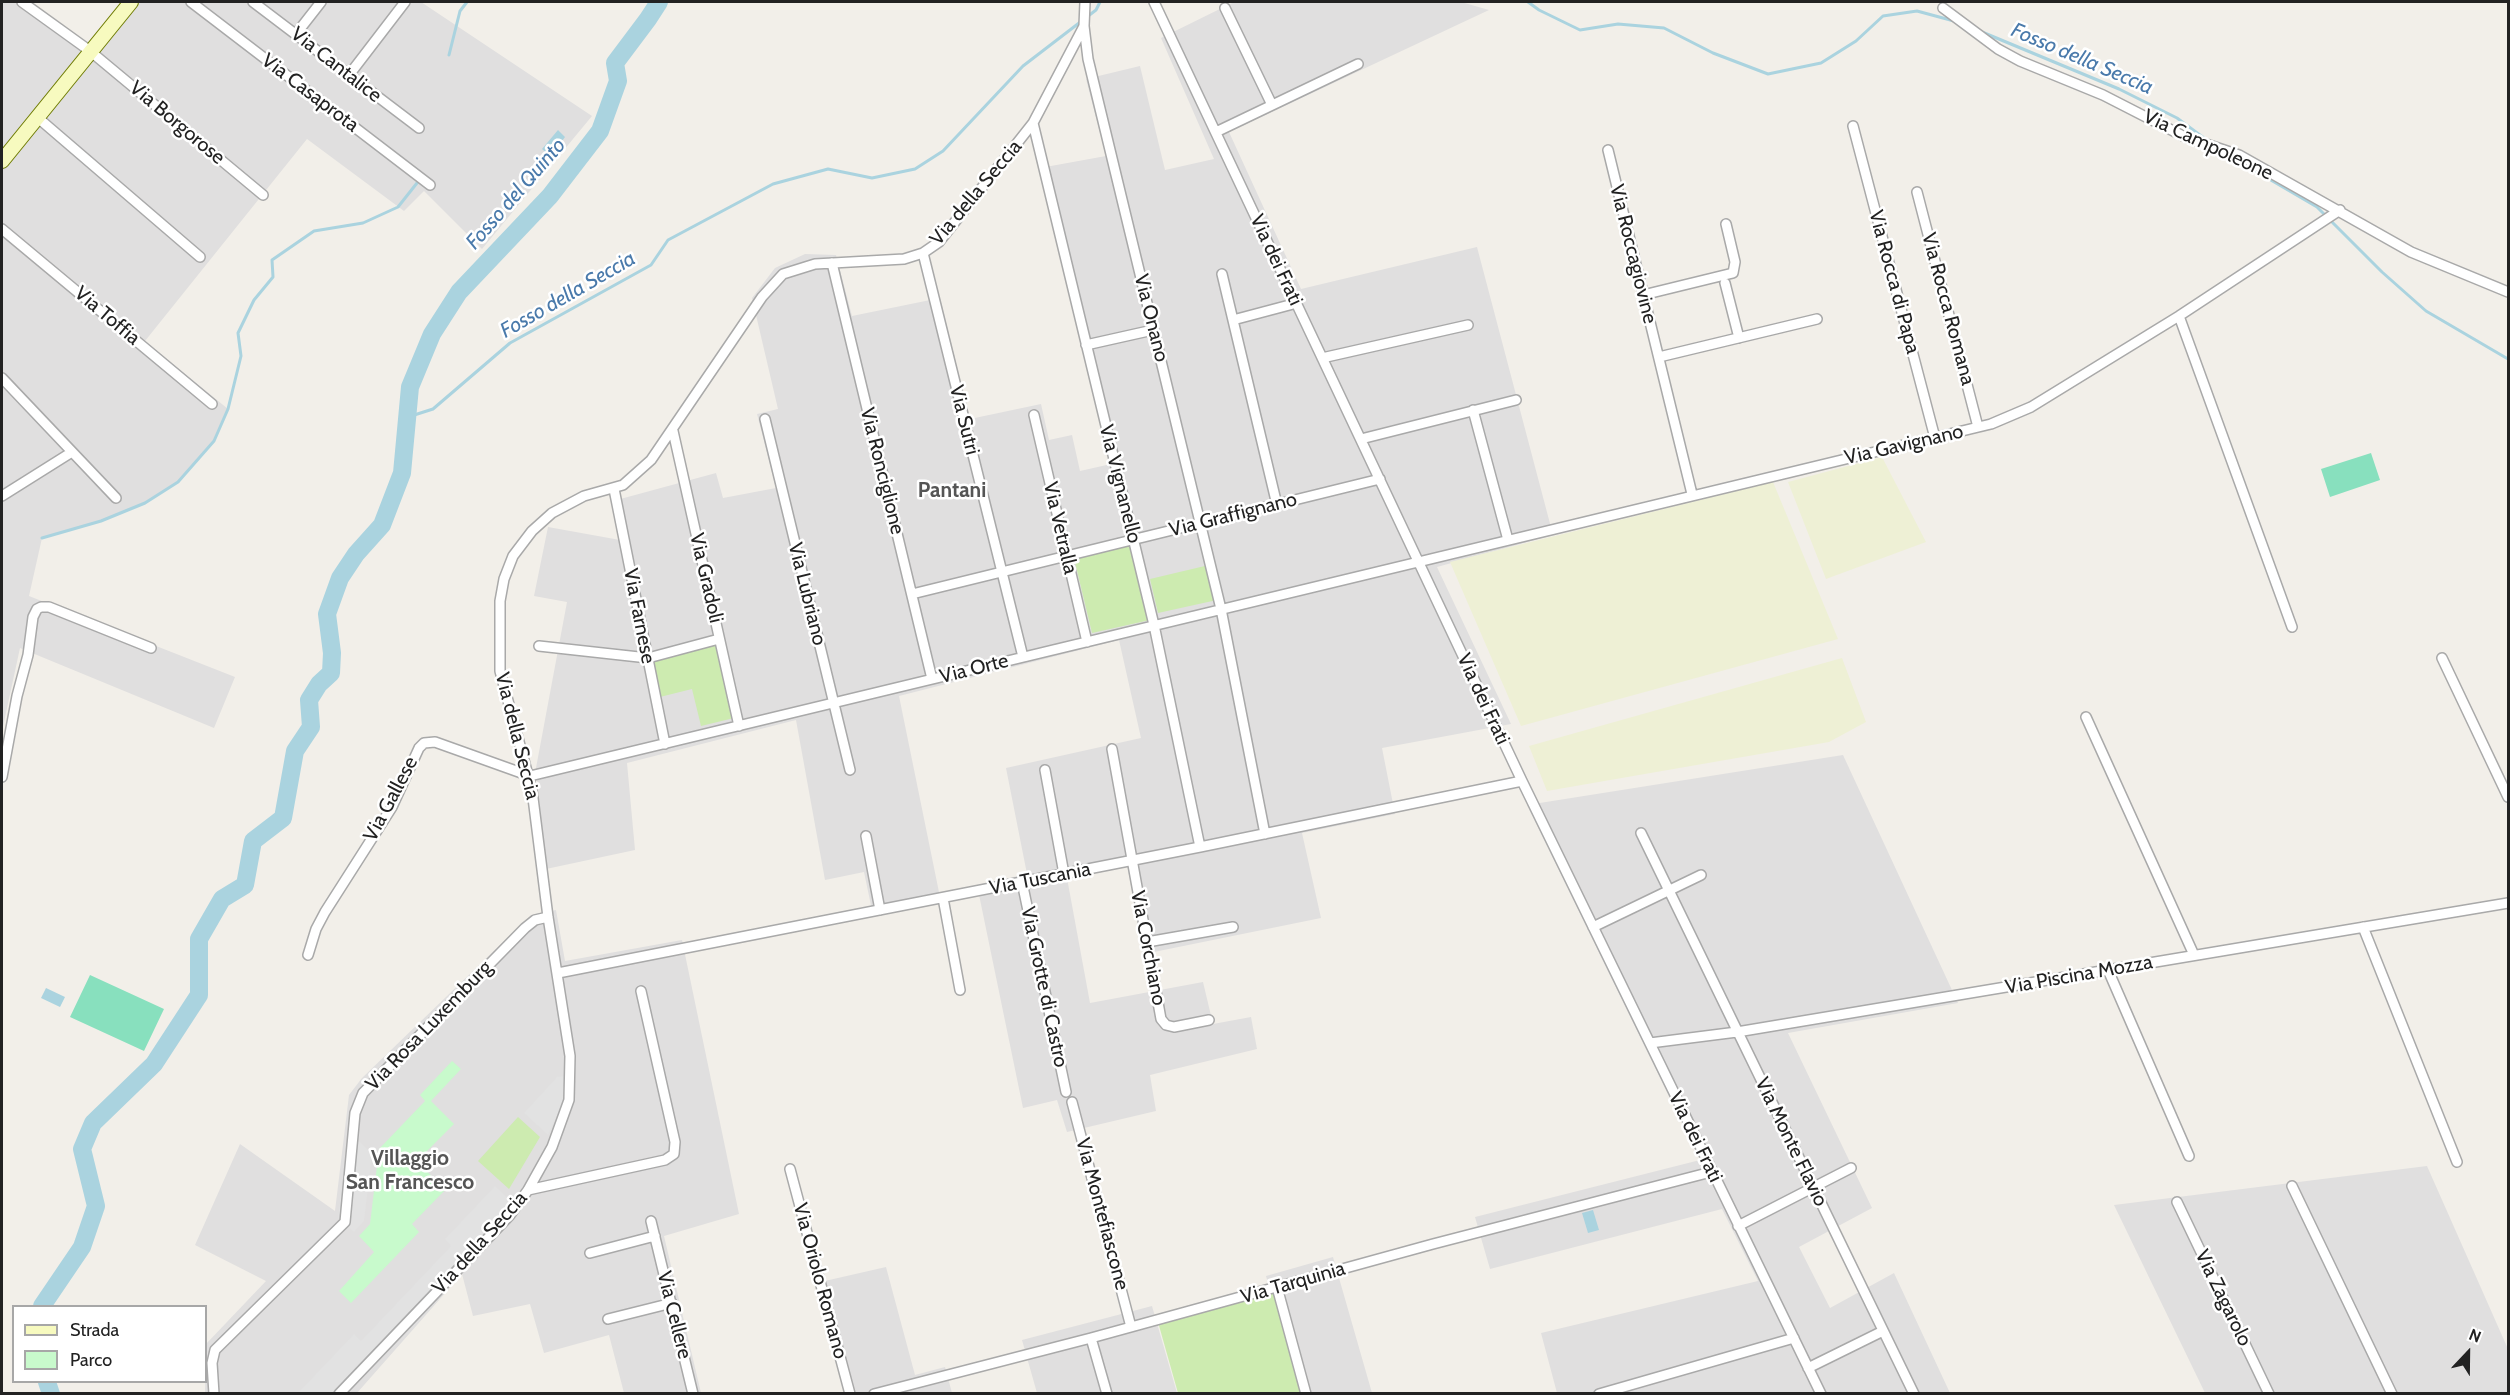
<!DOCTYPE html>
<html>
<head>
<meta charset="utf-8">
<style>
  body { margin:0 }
  #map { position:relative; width:2510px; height:1395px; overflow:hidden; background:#f2efe9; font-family:Cabin,sans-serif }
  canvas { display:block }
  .frame { position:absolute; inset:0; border:3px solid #222; pointer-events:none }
  .legend { position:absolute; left:12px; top:1305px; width:195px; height:78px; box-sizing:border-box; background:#fff; border:2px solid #a7a7a7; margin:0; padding:8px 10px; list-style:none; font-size:18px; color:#222 }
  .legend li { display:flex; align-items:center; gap:12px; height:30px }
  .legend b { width:30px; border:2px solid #a7a7a7 }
  .north { position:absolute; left:2438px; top:1323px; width:60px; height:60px; -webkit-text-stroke:4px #fff; paint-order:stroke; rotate:22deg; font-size:16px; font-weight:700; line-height:24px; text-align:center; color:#222 }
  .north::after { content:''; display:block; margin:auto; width:21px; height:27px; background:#222; clip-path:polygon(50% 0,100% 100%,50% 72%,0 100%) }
</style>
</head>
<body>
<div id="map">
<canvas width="2510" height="1395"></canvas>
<div class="frame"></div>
<ul class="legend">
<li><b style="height:8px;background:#f7fabf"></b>Strada</li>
<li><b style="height:16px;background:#c8facc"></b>Parco</li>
</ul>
<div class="north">N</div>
</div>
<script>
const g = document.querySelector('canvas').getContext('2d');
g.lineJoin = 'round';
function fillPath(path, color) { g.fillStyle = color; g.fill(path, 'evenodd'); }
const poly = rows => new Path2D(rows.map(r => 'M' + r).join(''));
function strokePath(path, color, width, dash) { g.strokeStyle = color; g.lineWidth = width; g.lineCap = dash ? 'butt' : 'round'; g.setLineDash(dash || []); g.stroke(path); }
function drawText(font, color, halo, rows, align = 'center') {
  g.font = font + ' Cabin,sans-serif'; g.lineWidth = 5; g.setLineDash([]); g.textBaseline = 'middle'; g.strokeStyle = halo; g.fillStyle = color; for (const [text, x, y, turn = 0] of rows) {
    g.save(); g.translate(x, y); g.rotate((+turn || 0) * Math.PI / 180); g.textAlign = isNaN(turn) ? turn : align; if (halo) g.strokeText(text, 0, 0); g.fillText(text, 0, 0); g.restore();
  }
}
fillPath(poly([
  [2,2,27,2,87,47,122,2,421,2,592,116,482,249,424,191,404,211,307,139,145,341,228,409,214,441,178,482,145,503,101,521,42,538,29,596,235,677,214,728,20,648,2,731],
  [1234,2,1461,2,1489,10,1229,132,1301,289,1477,247,1553,535,1437,567,1511,724,1382,748,1395,814,1302,833,1321,918,1144,954,1127,865,1067,878,1090,1003,1203,982,1213,1024,1251,1017,1257,1049,1150,1075,1156,1111,1067,1132,1057,1100,1023,1108,977,885,1027,874,1006,768,1141,738,1119,640,899,696,941,902,873,915,864,872,825,880,796,720,627,763,635,850,546,869,536,768,567,602,534,596,548,527,620,540,613,501,716,473,723,498,776,488,757,414,778,409,752,298,775,268,805,254,836,255,852,316,940,298,970,419,1041,404,1049,440,1072,435,1080,471,1111,464,1040,168,1106,156,1086,79,1140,66,1165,170,1214,159,1161,38],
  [1843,755,1958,1003,1788,1033,1872,1208,1799,1247,1830,1308,1894,1273,1950,1393,1557,1393,1541,1333,1758,1281,1722,1209,1490,1269,1475,1217,1700,1160,1527,805],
  [556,910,565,961,682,940,739,1214,664,1236,701,1393,624,1393,609,1335,544,1353,530,1304,473,1316,462,1274,357,1393,205,1393,206,1344,266,1281,195,1245,240,1144,335,1211,349,1095,362,1078,531,915],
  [2427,1166,2508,1349,2508,1393,2205,1393,2114,1205],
  [1333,1257,1372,1393,1299,1393,1266,1276],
  [886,1267,915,1375,945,1367,952,1393,848,1393,816,1283],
  [1152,1306,1177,1393,1037,1393,1022,1340]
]), '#e0dfdf');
fillPath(poly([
  [1882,457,1926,542,1826,579,1788,482],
  [1773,482,1838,639,1521,726,1450,562],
  [1842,658,1866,722,1829,742,1547,791,1529,746]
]), '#eef0d5');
fillPath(poly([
  [1132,544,1150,620,1092,633,1074,558],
  [1209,565,1217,600,1158,613,1150,579],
  [715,642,734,718,701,726,692,689,660,697,650,658],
  [518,1117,540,1137,509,1189,478,1161],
  [1274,1290,1302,1393,1178,1393,1158,1322]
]), '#cdebb0');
fillPath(poly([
  [452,1061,461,1069,431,1101,454,1124,417,1161,445,1190,412,1224,419,1232,351,1303,339,1291,374,1252,359,1236,370,1224,379,1149,425,1101,420,1095]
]), '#c8facc');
fillPath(poly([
  [2371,453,2380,480,2330,497,2321,469],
  [90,975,164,1009,144,1051,70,1017]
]), '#88e0be');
fillPath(poly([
  [565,1076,562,1105,548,1135,524,1113,557,1077],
  [349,1131,372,1154,364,1221,354,1232,338,1218],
  [495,1186,513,1203,332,1393,298,1393,354,1334,361,1341,451,1246,445,1239]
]), '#e2e2e2');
fillPath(poly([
  [558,130,565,137,553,153,549,155,542,149],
  [46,988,65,997,60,1007,41,998],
  [1593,1210,1599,1230,1588,1233,1582,1213]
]), '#aad3df');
strokePath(poly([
  [1528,2,1539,10,1580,30,1618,24,1664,28,1713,53,1768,74,1821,63,1856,41,1883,16,1917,11,1954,21],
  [1982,32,2119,89,2177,118,2208,141],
  [449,55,460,11,467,2],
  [2228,155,2317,207,2382,272,2426,311,2508,359],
  [408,417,433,409,510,343,651,265,668,240,773,184,828,169,872,178,915,169,943,151,1023,66,1096,10,1100,2],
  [42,538,101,521,145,503,178,482,214,441,228,409,241,356,238,333,254,300,273,277,272,260,314,231,363,223,398,207,417,183]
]), '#aad3df', 3);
strokePath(poly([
  [42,1306,82,1247,96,1206,82,1149,93,1123,154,1064,199,995,199,939,222,899,245,885,253,841,283,818,295,751,311,727,309,700,319,684,331,673,332,653,327,614,340,578,356,554,382,525,402,473,410,387,432,334,459,292,550,196,600,131,618,81,615,63,648,19,659,2],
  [47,1382,51,1394]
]), '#aad3df', 18);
const street = poly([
  [22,2,90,51,263,195],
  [191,2,430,185],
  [253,2,419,128],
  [1154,2,1522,781,1821,1394],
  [1225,8,1272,105],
  [1943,8,1998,49,2020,61,2103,95,2185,137,2239,155,2411,252,2508,292],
  [1084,26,1088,59,1221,609,1265,834],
  [296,34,321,2],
  [349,75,405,2],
  [37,117,200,257],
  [1033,123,1154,625,1200,847],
  [1853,126,1935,438],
  [1216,132,1358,64],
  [1608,150,1692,494],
  [1917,192,1978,427],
  [2,229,212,404],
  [923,253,1023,657],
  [832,263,932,679],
  [1222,274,1277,505],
  [1725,283,1739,338],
  [1643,295,1733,273,1735,262,1726,224],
  [2179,316,2292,627],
  [1233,320,1297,303],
  [1086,345,1153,330],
  [1659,357,1817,319],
  [1322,358,1468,325],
  [2,378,116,498],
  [1473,410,1508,540],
  [1034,415,1087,642],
  [765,419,850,770],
  [673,431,739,726],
  [1361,439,1516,400],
  [614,489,665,744],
  [2,496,72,452],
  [912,594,1380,479],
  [539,646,648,658,719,639],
  [2442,658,2508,797],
  [2086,717,2194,955],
  [1112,749,1161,1019,1166,1025,1174,1027,1209,1020],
  [1045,770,1064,874],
  [2,777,17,696,28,655,33,617,37,609,41,607,49,607,151,648],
  [1641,833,1914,1394],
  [866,836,880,910],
  [1022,882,1066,1092],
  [943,898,960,990],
  [1593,927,1701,875],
  [2363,927,2457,1162],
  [1147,942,1233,927],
  [308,955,316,929,325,912,392,807,419,748,424,743,435,742,530,776,1991,424,2031,407,2179,316,2340,210],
  [2108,970,2189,1156],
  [558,973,1200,847,1522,781],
  [1650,1043,1737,1032,2508,903],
  [1072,1102,1131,1327],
  [790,1169,850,1394],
  [2292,1186,2392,1394],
  [528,1190,665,1160,674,1154,675,1142,641,991],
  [2177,1202,2269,1394],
  [651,1221,693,1394],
  [1738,1226,1851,1168],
  [590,1253,655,1236],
  [1277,1287,1306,1394],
  [608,1319,672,1303],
  [1091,1338,1107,1394],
  [1808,1368,1883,1331],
  [214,1394,212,1363,215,1350,345,1222,355,1113,363,1093,525,928,535,920,548,917],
  [339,1394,510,1215,528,1190,552,1147,569,1100,570,1056,548,917,532,790,500,671,500,601,504,579,513,556,532,531,552,513,584,496,623,485,651,460,762,297,783,274,815,264,904,259,923,253,939,242,1033,123,1084,26,1085,2],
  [874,1394,1091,1338,1433,1244,1711,1172],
  [1599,1394,1794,1338]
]);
const secondary = poly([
  [2,161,131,2]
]);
strokePath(street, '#a9a9a9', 12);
strokePath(secondary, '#707d05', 16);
strokePath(street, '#fff', 9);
strokePath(secondary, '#f7fabf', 14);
drawText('20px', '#222', '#fff', [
  ["Via Cantalice",336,65,38],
  ["Via Casaprota",310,93,37],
  ["Via Borgorose",177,123,40],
  ["Via Campoleone",2208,145,25],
  ["Via della Seccia",976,193,-50],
  ["Via Roccagiovine",1633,254,76],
  ["Via dei Frati",1276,260,65],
  ["Via Rocca di Papa",1894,282,75],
  ["Via Rocca Romana",1948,309,75],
  ["Via Toffia",107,316,40],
  ["Via Onano",1151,318,76],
  ["Via Sutri",964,420,76],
  ["Via Gavignano",1904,445,-13],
  ["Via Ronciglione",882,471,76],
  ["Via Vignanello",1120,484,76],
  ["Via Graffignano",1233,515,-14],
  ["Via Vetralla",1060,528,77],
  ["Via Gradoli",706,578,77],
  ["Via Lubriano",807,594,76],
  ["Via Farnese",639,616,79],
  ["Via Orte",974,669,-14],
  ["Via dei Frati",1483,699,65],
  ["Via della Seccia",517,736,76],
  ["Via Gallese",391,799,-62],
  ["Via Tuscania",1040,879,-11],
  ["Via Corchiano",1148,948,79],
  ["Via Piscina Mozza",2079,975,-10],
  ["Via Grotte di Castro",1044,987,78],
  ["Via Rosa Luxemburg",429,1026,-46],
  ["Via dei Frati",1695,1137,64],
  ["Via Monte Flavio",1791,1142,64],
  ["Via Montefiascone",1102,1214,75],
  ["Via della Seccia",480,1243,-48],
  ["Via Oriolo Romano",820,1281,75],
  ["Via Tarquinia",1293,1283,-16],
  ["Via Zagarolo",2223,1298,64],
  ["Via Cellere",674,1315,76]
]);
drawText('italic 21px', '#4a7aab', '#fff', [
  ["Fosso della Seccia",2082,59,23],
  ["Fosso del Quinto",516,194,-49],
  ["Fosso della Seccia",568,295,-30]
]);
drawText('bold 21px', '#555', '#fff', [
  ["Pantani",952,491],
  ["Villaggio",410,1159],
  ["San Francesco",410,1183]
]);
</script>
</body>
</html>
